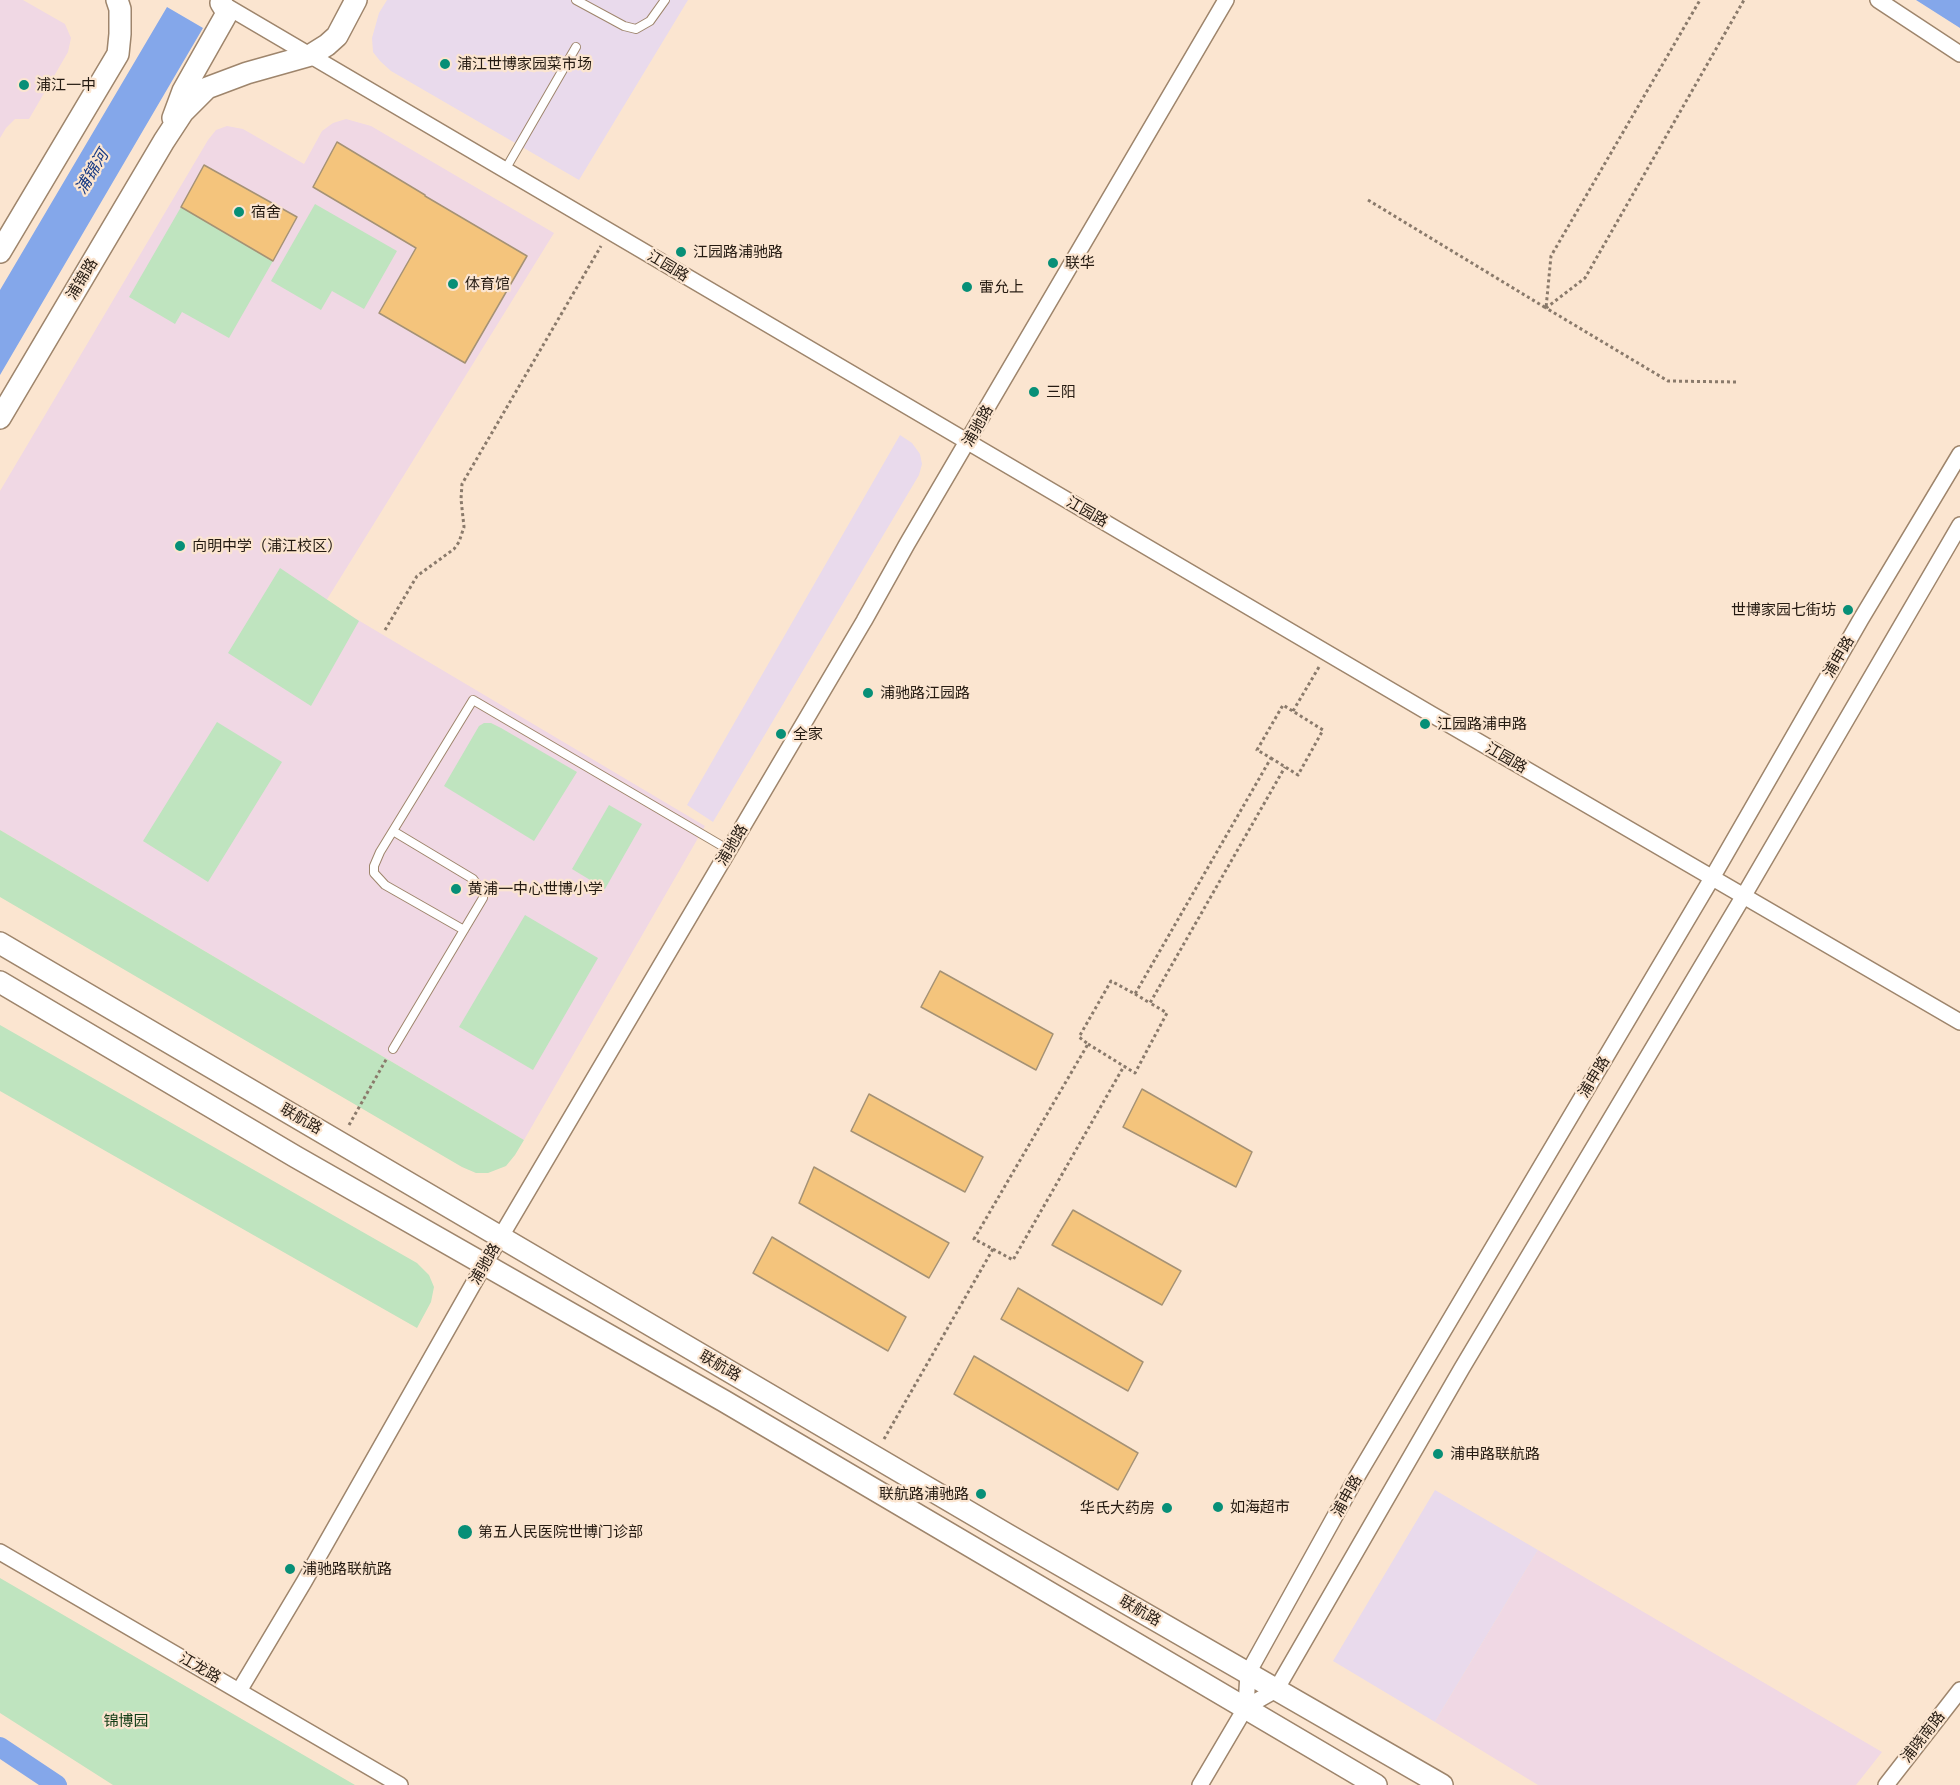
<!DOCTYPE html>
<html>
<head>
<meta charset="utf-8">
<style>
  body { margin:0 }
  canvas { display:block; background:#fbe5d0 }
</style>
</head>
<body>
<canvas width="1960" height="1785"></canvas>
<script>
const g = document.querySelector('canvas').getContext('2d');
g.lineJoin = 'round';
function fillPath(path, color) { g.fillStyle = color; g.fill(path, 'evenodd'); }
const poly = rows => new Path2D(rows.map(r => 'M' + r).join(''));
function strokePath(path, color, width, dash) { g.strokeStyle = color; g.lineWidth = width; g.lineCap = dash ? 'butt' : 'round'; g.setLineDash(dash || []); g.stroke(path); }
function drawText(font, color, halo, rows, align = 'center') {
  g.font = font + ' "Asap Condensed","Noto Sans SC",sans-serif'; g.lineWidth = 4.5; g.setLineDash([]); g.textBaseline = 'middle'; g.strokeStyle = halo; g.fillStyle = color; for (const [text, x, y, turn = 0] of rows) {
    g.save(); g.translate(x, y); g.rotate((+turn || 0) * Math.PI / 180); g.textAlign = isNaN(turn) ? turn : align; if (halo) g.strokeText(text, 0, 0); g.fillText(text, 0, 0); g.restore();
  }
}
fillPath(poly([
  [387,0,688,0,579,180,391,71,380,61,373,52,372,38,379,13],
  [900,435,912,443,920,454,922,464,919,475,713,822,687,805],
  [1435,1490,1538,1550,1435,1722,1333,1661]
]), '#e9daec');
fillPath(poly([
  [0,0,23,0,65,24,71,38,68,52,29,119,15,119,6,128,0,138],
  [346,119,371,126,554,233,326,601,705,826,524,1140,0,830,0,491,208,140,216,130,227,126,243,129,304,164,322,131,333,123],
  [1538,1550,1882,1752,1856,1785,1538,1785,1435,1722]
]), '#f0d8e4');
fillPath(poly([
  [315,204,397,251,364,309,332,291,321,310,271,281],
  [181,207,273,261,229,338,182,312,175,324,129,297],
  [280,568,359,621,311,706,228,653],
  [217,722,282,762,208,882,143,841],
  [484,723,491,723,501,728,577,772,534,841,444,786,479,726],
  [609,805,642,824,605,889,572,869],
  [0,830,524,1140,515,1155,506,1166,488,1173,476,1173,462,1167,0,897],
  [525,915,598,958,533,1070,459,1027],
  [0,1025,417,1263,429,1275,434,1287,431,1302,417,1328,0,1091],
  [0,1578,355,1785,113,1785,0,1713]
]), '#bfe4bf');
fillPath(poly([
  [1916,0,1960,0,1960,28],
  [167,7,203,28,0,375,0,290]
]), '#84a7ea');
strokePath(poly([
  [0,1747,57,1785]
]), '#84a7ea', 20);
const building = poly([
  [337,142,425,195,425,196,527,256,465,363,379,313,416,248,313,187,337,142],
  [204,165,297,217,273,261,181,207,204,165],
  [940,971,1053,1034,1036,1070,921,1007,940,971],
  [1142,1089,1252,1152,1236,1187,1123,1127,1142,1089],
  [869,1094,983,1157,965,1192,851,1131,869,1094],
  [814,1167,949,1243,929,1278,799,1203,814,1167],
  [1073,1210,1181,1271,1162,1305,1052,1245,1073,1210],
  [772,1237,906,1317,888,1351,753,1273,772,1237],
  [1018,1288,1143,1362,1128,1391,1001,1319,1018,1288],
  [974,1356,1138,1453,1118,1490,954,1394,974,1356]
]);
fillPath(building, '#f4c47c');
strokePath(building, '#a59275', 1.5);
const lane = poly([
  [576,0,624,26,636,29,650,21,665,0],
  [505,170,576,47],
  [464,930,385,885,374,873,374,866,380,852,473,700,729,850],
  [393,1049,483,898,483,892,473,879,393,831]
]);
const street = poly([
  [1878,0,1960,54],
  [221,3,1431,714,1960,1022],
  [0,1552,400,1785],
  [239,1691,304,1582,484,1265,864,621,907,544,1226,0],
  [1246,1707,1276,1690,1462,1368,1743,897,1960,525],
  [1200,1785,1246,1707,1248,1673,1355,1480,1712,878,1861,619,1960,454],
  [1886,1785,1960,1690]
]);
const secondary = poly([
  [173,118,183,91,226,15,226,11,221,3],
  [0,252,118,54,120,34,120,9,117,0],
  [0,418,164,141,183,112,207,88,247,73,311,55,327,45,337,36,356,0],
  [0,943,1008,1535,1442,1785],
  [0,982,296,1157,724,1401,1376,1785]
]);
strokePath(lane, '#9e856c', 10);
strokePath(street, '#9e856c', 18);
strokePath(secondary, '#9e856c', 24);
strokePath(poly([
  [1368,200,1546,308,1551,256,1700,0],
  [1736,382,1668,381,1546,308,1585,278,1744,0],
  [385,630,417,576,454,549,459,542,464,527,461,499,462,484,601,246],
  [1293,711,1319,667],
  [1135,994,1150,1003,1285,767],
  [1088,1044,1135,1073,1167,1013,1150,1003],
  [349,1125,387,1058],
  [993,1249,1013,1260,1124,1066],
  [884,1439,993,1249,974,1239,1088,1044,1079,1037,1111,981,1135,994,1271,758,1257,750,1283,705,1323,730,1298,775,1271,758]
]), '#8a7a6b', 3, [3, 3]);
strokePath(lane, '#fff', 8);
strokePath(street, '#fff', 15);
strokePath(secondary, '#fff', 21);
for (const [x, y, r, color] of [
  [445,64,6,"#078f77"],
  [24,85,6,"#078f77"],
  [239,212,6,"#078f77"],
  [681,252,6,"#078f77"],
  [1053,263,6,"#078f77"],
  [453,284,6,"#078f77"],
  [967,287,6,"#078f77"],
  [1034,392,6,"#078f77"],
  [180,546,6,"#078f77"],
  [1848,610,6,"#078f77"],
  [868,693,6,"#078f77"],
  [1425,724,6,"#078f77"],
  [781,734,6,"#078f77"],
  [456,889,6,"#078f77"],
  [1438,1454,6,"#078f77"],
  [981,1494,6,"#078f77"],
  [1218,1507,6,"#078f77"],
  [1167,1508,6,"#078f77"],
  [465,1532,8,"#078f77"],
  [290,1569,6,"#078f77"]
]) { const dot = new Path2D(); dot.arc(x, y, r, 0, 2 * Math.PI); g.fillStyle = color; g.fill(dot); strokePath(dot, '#fbe5d0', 2); }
drawText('15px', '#251b12', '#fbe5d0', [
  ["浦江世博家园菜市场",457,64],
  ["浦江一中",36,85],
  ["宿舍",251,212],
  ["江园路浦驰路",693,252],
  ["联华",1065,263],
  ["体育馆",465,284],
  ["雷允上",979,287],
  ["三阳",1046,392],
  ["向明中学（浦江校区）",192,546],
  ["世博家园七街坊",1836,610,"right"],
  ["浦驰路江园路",880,693],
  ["江园路浦申路",1437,724],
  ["全家",793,734],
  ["黄浦一中心世博小学",468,889],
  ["浦申路联航路",1450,1454],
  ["联航路浦驰路",969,1494,"right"],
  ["如海超市",1230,1507],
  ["华氏大药房",1155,1508,"right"],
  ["第五人民医院世博门诊部",478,1532],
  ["浦驰路联航路",302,1569]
], 'left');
drawText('15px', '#251b12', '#fbe5d0', [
  ["江园路",668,266,31],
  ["浦锦路",82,279,-59],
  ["浦驰路",978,426,-60],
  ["江园路",1087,512,30],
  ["浦申路",1839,657,-60],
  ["江园路",1506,758,30],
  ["浦驰路",732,845,-59],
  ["浦申路",1594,1077,-59],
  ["联航路",301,1119,30],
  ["浦驰路",485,1264,-60],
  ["联航路",720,1366,30],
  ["浦申路",1347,1496,-61],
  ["联航路",1140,1611,30],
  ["江龙路",200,1668,30],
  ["浦晓南路",1923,1737,-52]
]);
drawText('15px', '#103b13', '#fbe5d0', [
  ["锦博园",126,1721]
]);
drawText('italic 16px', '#133783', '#fbe5d0', [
  ["浦锦河",92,172,-59]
]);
</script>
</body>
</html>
